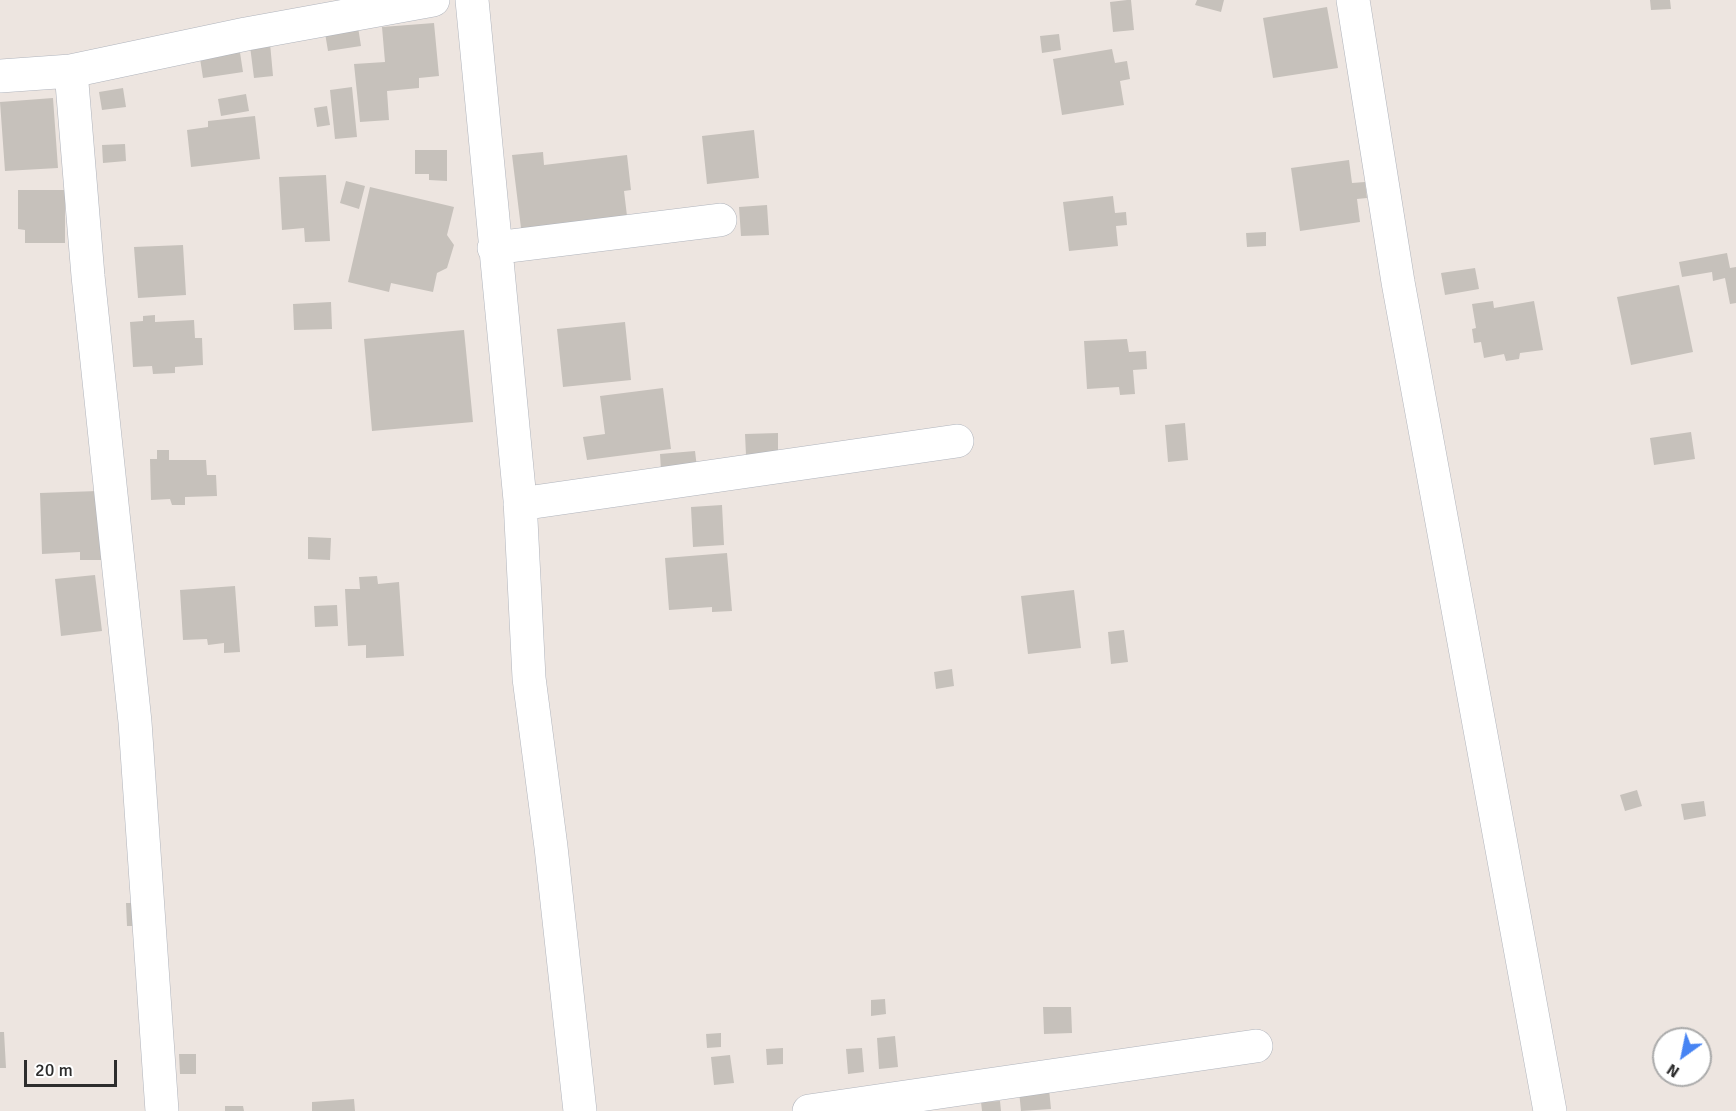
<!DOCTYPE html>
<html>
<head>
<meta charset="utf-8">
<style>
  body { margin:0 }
  #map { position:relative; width:1736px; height:1111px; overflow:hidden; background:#ede5e0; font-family:Signika,sans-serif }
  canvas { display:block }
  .north { position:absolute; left:1652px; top:1027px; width:60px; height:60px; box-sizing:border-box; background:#fff; border:2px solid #ababab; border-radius:50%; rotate:213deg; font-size:16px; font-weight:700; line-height:24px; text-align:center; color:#2d2d2d }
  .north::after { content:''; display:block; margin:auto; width:21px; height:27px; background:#4784f3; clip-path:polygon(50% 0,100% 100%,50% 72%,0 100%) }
  .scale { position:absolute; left:24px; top:1060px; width:93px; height:27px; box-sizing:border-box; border:3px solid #2d2d2d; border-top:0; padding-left:8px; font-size:18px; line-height:21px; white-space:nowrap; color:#2d2d2d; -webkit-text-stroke:4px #fff; paint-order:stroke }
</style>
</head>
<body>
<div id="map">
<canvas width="1736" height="1111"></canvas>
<div class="north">N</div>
<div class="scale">20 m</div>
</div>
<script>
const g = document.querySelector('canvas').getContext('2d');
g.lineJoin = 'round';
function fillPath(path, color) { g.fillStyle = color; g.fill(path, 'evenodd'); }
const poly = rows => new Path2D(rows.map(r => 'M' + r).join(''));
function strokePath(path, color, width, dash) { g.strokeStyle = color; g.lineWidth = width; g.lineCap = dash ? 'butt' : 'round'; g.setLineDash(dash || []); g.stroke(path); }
fillPath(poly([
  [1127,0,1131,0,1134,30,1113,32,1110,2],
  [1197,0,1224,0,1221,12,1195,5],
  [1650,0,1670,0,1671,9,1651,10],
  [1327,7,1338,68,1273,78,1263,18],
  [434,23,439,76,419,78,419,88,387,91,389,120,360,122,354,64,385,62,382,27],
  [358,27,361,46,328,51,325,33],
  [1059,34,1061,50,1042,53,1040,36],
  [270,43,273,76,254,78,250,46],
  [239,46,243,72,203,78,199,52],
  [1112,49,1115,63,1127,61,1130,79,1120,81,1124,105,1062,115,1053,59],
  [352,87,357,137,335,139,330,90],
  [123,88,126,107,102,110,99,92],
  [246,94,249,111,221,116,218,99],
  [53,98,58,168,5,171,0,102],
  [327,106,330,125,317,127,314,108],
  [255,116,260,159,191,167,187,130,208,127,208,121],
  [754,130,759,178,707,184,702,136],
  [125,144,126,161,103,163,102,145],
  [415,150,447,150,447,181,429,180,429,174,415,174],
  [543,152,544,165,627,155,631,190,624,191,627,216,522,236,512,155],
  [1349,160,1352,183,1365,182,1367,198,1357,199,1360,222,1300,231,1291,168],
  [326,175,330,241,305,242,304,228,282,230,279,177],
  [346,181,365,186,359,209,340,203],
  [370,187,454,207,447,235,454,245,447,268,437,273,433,292,391,283,389,292,348,282],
  [18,190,65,190,65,243,25,243,25,230,18,229],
  [1113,196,1115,213,1126,212,1127,225,1116,226,1118,246,1069,251,1063,202],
  [767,205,769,235,741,236,739,207],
  [1266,232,1266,246,1247,247,1246,233],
  [183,245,186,295,138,298,134,247],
  [1727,253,1730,268,1736,267,1736,303,1730,304,1725,278,1713,281,1712,272,1682,277,1679,262],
  [1475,268,1479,289,1445,295,1441,273],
  [1679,285,1693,352,1631,365,1617,297],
  [1493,301,1494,308,1534,301,1543,350,1520,353,1519,359,1506,361,1504,354,1484,358,1481,342,1474,343,1472,329,1476,328,1472,304],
  [331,302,332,329,294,330,293,304],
  [155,315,155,322,194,320,195,338,202,338,203,365,175,367,175,373,153,374,152,366,133,367,130,322,143,321,143,316],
  [625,322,631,380,563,387,557,329],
  [464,330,473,422,372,431,364,339],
  [1127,339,1129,352,1146,351,1147,369,1133,370,1135,394,1120,395,1119,387,1087,389,1084,341],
  [663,388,671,449,587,460,583,437,605,434,600,396],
  [1185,423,1188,460,1168,462,1165,425],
  [1691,432,1695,459,1654,465,1650,438],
  [778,433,778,454,746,455,745,434],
  [157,450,169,450,169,460,206,460,207,475,216,475,217,496,185,497,185,505,172,505,170,499,151,500,150,459,157,459],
  [695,451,697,468,661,470,660,454],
  [98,491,101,560,80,560,80,552,42,554,40,493],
  [722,505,724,545,693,547,691,507],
  [308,537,331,538,330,560,308,559],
  [727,553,732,611,712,612,712,607,669,610,665,558],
  [95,575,102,631,61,636,55,579],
  [377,576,378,584,399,582,404,656,366,658,366,645,348,646,345,589,360,589,359,577],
  [235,586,240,652,224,653,224,643,208,645,207,639,183,640,180,590],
  [1074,590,1081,648,1028,654,1021,596],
  [337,605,338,626,315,627,314,606],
  [1124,630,1128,662,1111,664,1108,632],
  [952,669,954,686,936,689,934,672],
  [1637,790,1642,806,1625,811,1620,795],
  [1704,801,1706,816,1684,820,1681,804],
  [126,903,140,903,140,926,127,926],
  [885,999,886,1014,871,1016,871,1000],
  [1043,1007,1071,1007,1072,1033,1044,1034],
  [0,1032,4,1032,6,1068,0,1068],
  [721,1033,721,1047,707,1048,706,1034],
  [895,1036,898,1067,879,1069,877,1038],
  [783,1048,783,1064,767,1065,766,1049],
  [862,1048,864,1072,848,1074,846,1049],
  [179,1054,196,1054,196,1074,180,1074],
  [730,1055,734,1083,714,1085,711,1057],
  [1049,1089,1051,1109,1021,1111,1019,1091],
  [354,1099,355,1111,312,1111,312,1102],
  [1000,1101,1001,1111,982,1111,981,1102],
  [225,1106,243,1106,244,1111,225,1111]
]), '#c6c1bb');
const minor = poly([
  [472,0,520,500,529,678,551,847,580,1111],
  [1353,0,1398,282,1550,1111],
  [71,71,88,276,135,722,162,1111],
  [0,76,71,71,246,34,433,0],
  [494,248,720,220],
  [520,504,957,441],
  [809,1111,1256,1046]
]);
strokePath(minor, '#b0b4bc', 34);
strokePath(minor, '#fff', 33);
</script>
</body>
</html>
